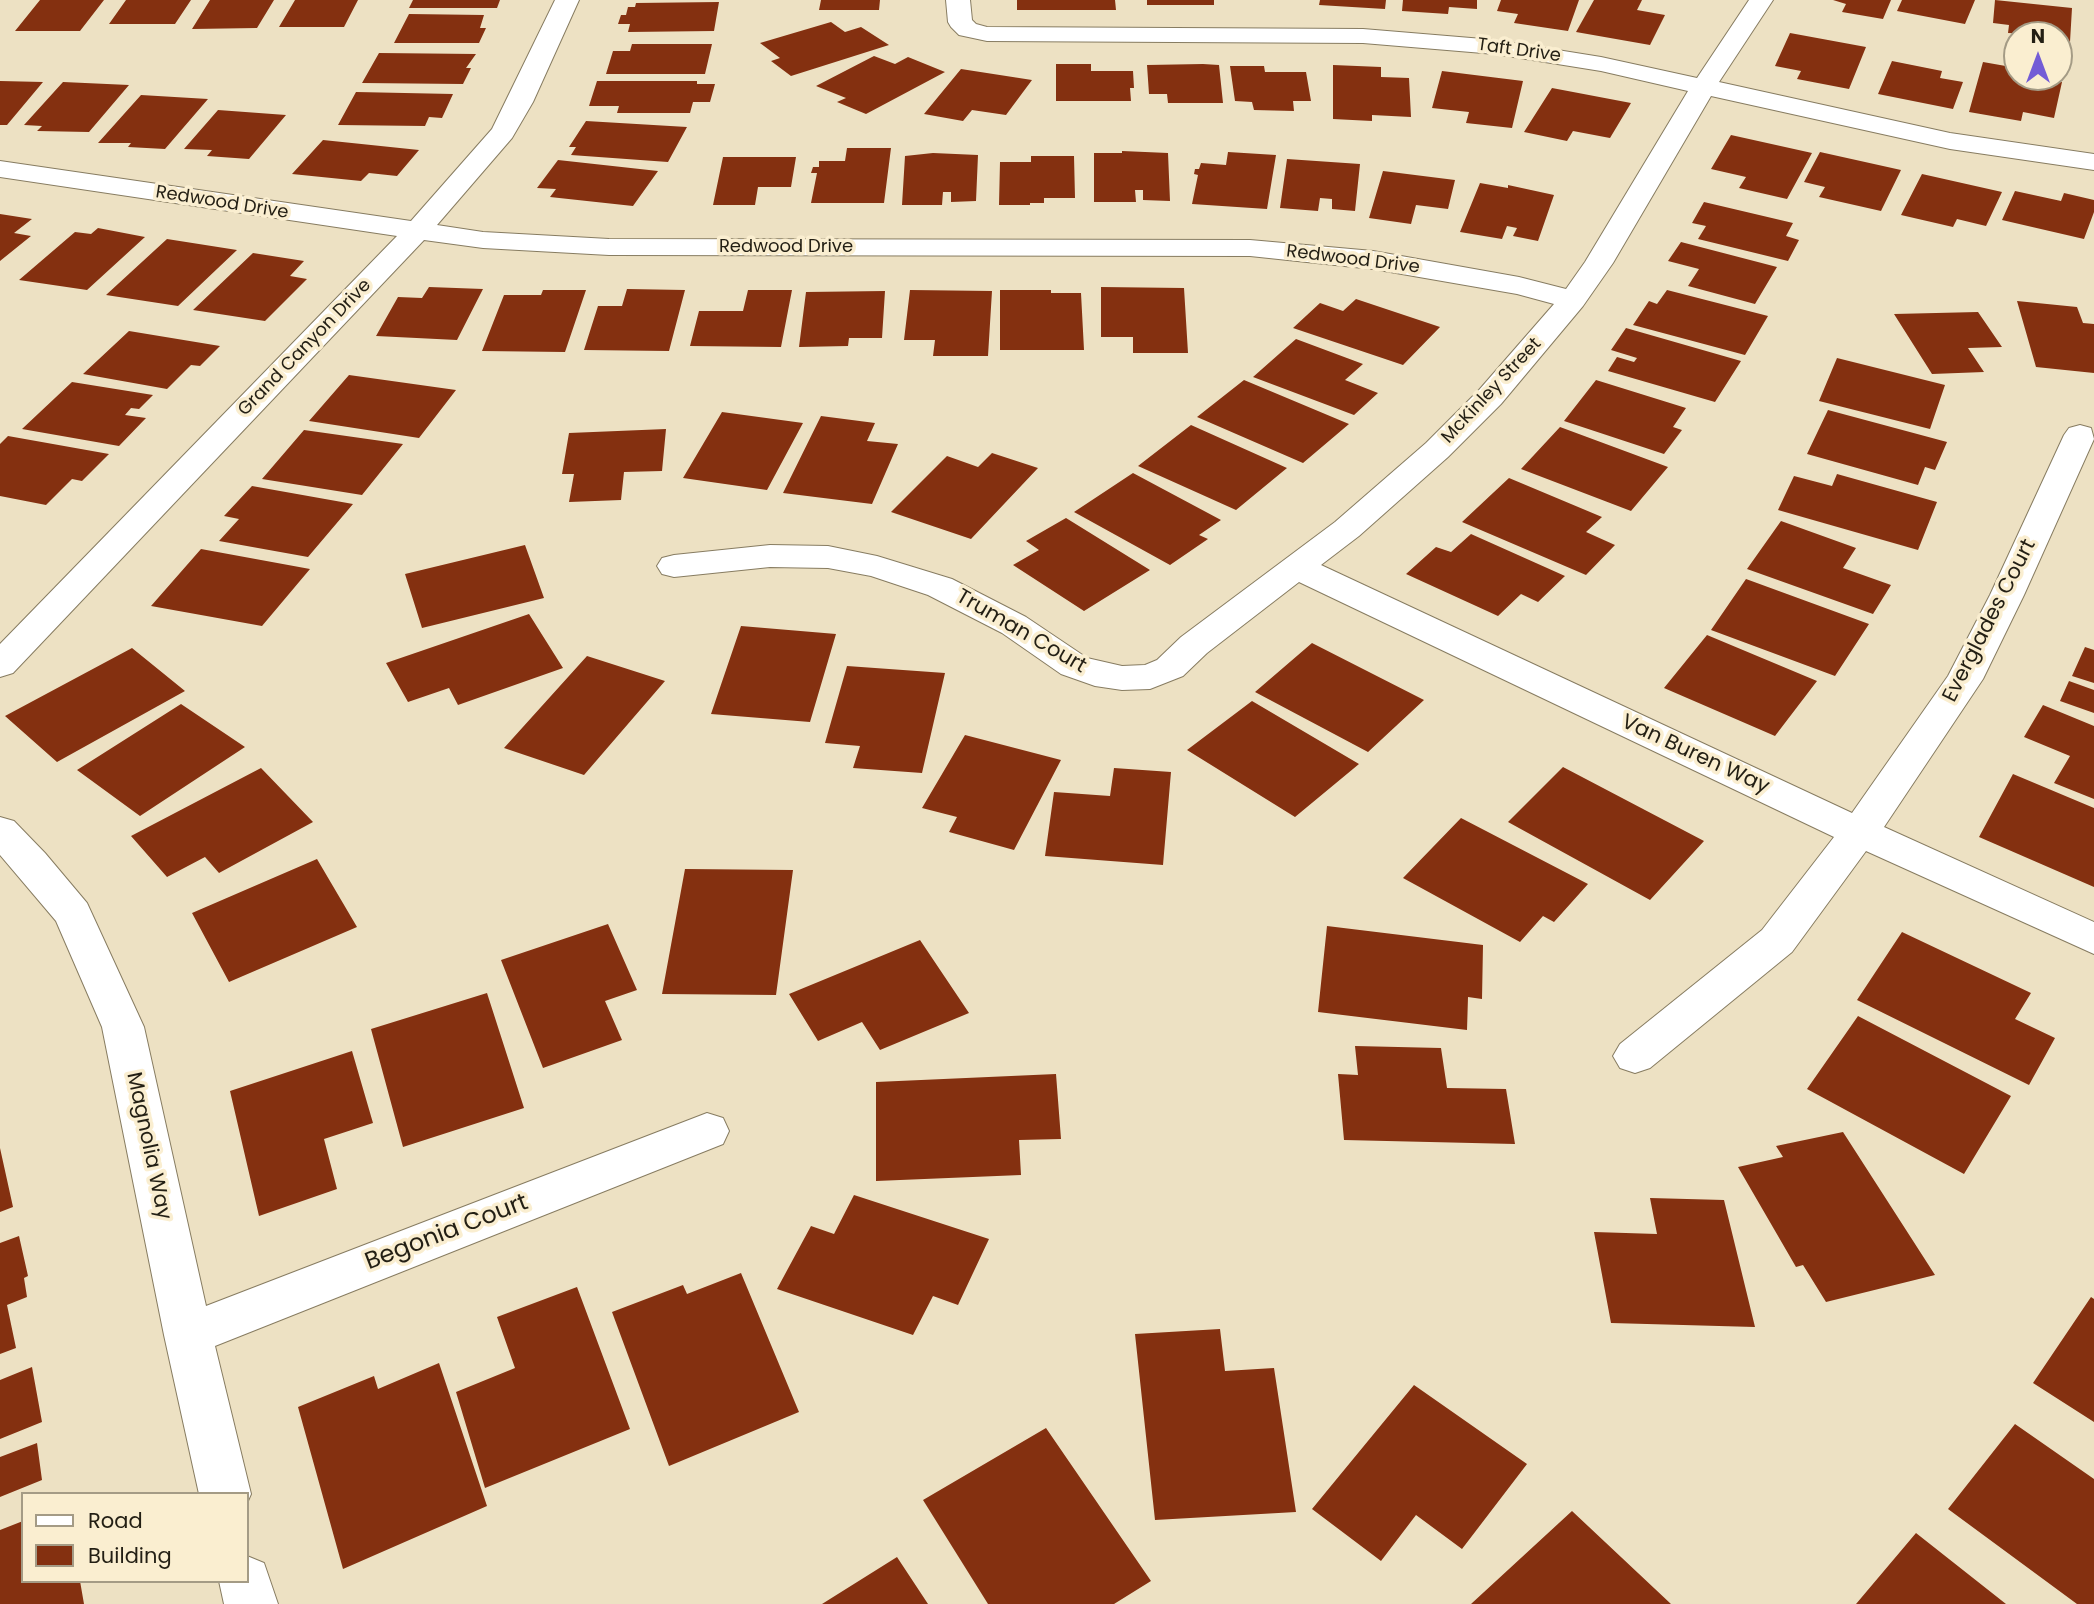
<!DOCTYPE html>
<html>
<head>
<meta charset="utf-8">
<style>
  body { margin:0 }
  #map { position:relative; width:2094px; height:1604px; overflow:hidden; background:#ede1c3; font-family:Poppins,sans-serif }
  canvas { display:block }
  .legend { position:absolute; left:21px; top:1492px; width:228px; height:91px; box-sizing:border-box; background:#faeed0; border:2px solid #a49b85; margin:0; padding:9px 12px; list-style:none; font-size:21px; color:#231f14 }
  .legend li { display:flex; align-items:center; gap:14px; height:35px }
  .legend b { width:35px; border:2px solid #a49b85 }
  .north { position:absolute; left:2003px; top:21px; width:70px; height:70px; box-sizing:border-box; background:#faeed0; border:2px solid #a49b85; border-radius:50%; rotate:0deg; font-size:19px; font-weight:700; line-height:28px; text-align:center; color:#231f14 }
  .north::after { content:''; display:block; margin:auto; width:24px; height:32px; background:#735cd6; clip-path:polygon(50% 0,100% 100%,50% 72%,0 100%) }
</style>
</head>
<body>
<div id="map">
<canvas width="2094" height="1604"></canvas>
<ul class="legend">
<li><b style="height:9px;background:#fff"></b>Road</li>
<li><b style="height:19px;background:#843010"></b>Building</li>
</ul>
<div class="north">N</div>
</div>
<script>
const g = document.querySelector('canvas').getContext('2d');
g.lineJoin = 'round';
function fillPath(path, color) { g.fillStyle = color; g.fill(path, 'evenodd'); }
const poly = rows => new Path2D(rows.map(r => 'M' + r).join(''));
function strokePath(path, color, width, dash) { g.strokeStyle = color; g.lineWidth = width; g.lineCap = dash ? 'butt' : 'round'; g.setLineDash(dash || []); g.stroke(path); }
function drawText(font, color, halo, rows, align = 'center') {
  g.font = font + ' Poppins,sans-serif'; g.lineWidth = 7; g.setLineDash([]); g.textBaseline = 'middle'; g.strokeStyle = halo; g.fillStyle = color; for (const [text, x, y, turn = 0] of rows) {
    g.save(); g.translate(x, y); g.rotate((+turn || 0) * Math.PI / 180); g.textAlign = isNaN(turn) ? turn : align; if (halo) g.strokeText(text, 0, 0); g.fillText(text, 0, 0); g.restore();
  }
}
fillPath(poly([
  [40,0,104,0,80,31,15,31],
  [126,0,191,0,175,24,109,24],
  [210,0,274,0,257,28,192,29],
  [295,0,358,0,344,27,279,27],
  [413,0,500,0,497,8,409,8],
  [821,0,880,0,879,10,819,10],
  [1017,0,1115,0,1116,10,1017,10],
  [1147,0,1214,0,1214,5,1147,5],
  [1320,0,1386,0,1385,9,1319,5],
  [1403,0,1477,0,1477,9,1449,7,1448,14,1402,11],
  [1501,0,1579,0,1568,31,1514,23,1518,14,1497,11],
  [1594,0,1642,0,1637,10,1665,15,1650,45,1576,32],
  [1833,0,1891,0,1883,19,1842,12,1846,4],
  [1902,0,1975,0,1965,24,1897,11],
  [1995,0,2072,8,2070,42,2059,40,2059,35,2008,33,2009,25,1993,23],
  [719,2,714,31,628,32,630,24,618,24,621,15,626,15,628,7,635,7,636,3],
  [409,14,484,15,480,28,486,28,479,43,394,43],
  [831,22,845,32,861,27,889,45,791,76,771,61,780,58,760,43],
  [1790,33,1866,47,1849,89,1797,79,1801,71,1775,66],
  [632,44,712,44,705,74,606,74,613,51,630,51],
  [379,53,476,54,466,68,471,68,463,84,362,83],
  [874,56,895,64,908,57,945,72,866,114,837,102,846,98,816,86],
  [1892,61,1942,71,1940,78,1963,82,1953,109,1878,94],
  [1983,62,2017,68,2017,77,2062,82,2054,118,2023,112,2021,121,1969,112],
  [1056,64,1091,64,1091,71,1133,71,1134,88,1130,88,1131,101,1056,101],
  [1203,64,1219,65,1223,103,1168,103,1167,94,1149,94,1147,65],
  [1333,65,1381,67,1381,77,1409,78,1411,117,1372,115,1372,121,1333,119],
  [1230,66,1264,66,1265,72,1306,72,1311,101,1293,101,1294,111,1254,110,1252,102,1235,101],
  [961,69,1032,80,1006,115,972,110,963,121,924,114],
  [1442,71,1523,81,1512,128,1466,123,1469,112,1432,108],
  [0,81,43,82,7,125,0,125],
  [597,81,697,81,697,84,715,84,710,102,693,102,690,113,617,113,619,106,589,106],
  [63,82,129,85,89,132,37,131,42,126,24,125],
  [1552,88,1631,103,1610,138,1573,131,1567,141,1524,132],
  [356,92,453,94,442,118,429,117,425,126,338,125],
  [141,95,208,99,165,149,128,147,131,143,98,143],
  [218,110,286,115,249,159,207,156,212,150,184,149],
  [586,121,687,127,668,162,571,155,576,147,569,147],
  [1731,135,1812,153,1787,199,1739,188,1746,177,1711,169],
  [323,140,419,150,397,176,369,173,361,181,292,174],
  [847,148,891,148,884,203,811,203,817,173,811,173,813,167,819,167,819,161,845,161],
  [1122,151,1168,153,1170,201,1143,200,1143,190,1135,190,1136,202,1094,202,1094,153,1122,153],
  [1228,152,1276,155,1267,209,1192,204,1198,175,1194,174,1195,169,1199,169,1201,163,1226,165],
  [1820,152,1901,170,1881,211,1819,197,1825,187,1804,182],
  [933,153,978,155,976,201,951,202,951,192,943,192,942,205,902,205,905,156],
  [1031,156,1074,156,1075,198,1044,198,1044,203,1030,203,1030,205,999,205,1000,162,1031,162],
  [723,157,796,157,791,187,758,187,755,205,713,205],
  [1287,159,1360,164,1355,211,1332,209,1332,199,1320,198,1318,211,1280,208],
  [558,160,658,171,633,206,550,197,556,189,537,188],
  [1383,171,1455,180,1448,209,1416,205,1411,224,1369,218],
  [1922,174,2002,192,1986,226,1957,219,1953,227,1901,215],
  [1480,183,1508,188,1508,185,1554,195,1538,241,1513,236,1517,228,1507,226,1502,239,1460,232],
  [2015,191,2061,201,2064,193,2094,200,2094,212,2084,239,2002,220],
  [1704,202,1793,223,1786,236,1799,240,1788,261,1698,239,1706,226,1692,223],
  [0,214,32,219,14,233,31,236,0,261],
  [98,228,145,237,87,290,19,280,75,232,91,234],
  [167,239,237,250,178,306,106,295],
  [1681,242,1777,267,1755,304,1688,286,1699,269,1668,261],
  [253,253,304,261,290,276,307,279,265,321,193,310],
  [429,287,483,289,457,340,376,336,398,297,422,298],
  [1101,287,1184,288,1188,353,1133,353,1133,337,1101,337],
  [627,289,685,290,669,351,584,350,598,306,622,306],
  [543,290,586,290,565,352,482,351,504,295,541,295],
  [748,290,792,290,781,347,690,346,699,311,743,311],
  [910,290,992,291,988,356,933,356,935,340,904,340],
  [1000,290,1051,290,1051,293,1081,293,1084,350,1000,350],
  [1667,290,1768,316,1745,355,1633,325,1649,301,1657,304],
  [885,291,882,338,849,338,848,346,799,347,806,292],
  [1356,299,1440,327,1403,365,1293,328,1320,303,1343,311],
  [2017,301,2077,307,2083,323,2094,324,2094,373,2036,367],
  [1978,312,2002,347,1968,348,1984,372,1932,374,1894,314],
  [1626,328,1741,361,1715,402,1608,371,1617,357,1634,362,1637,358,1611,350],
  [129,331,220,346,200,366,191,365,167,389,83,374],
  [1296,339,1363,364,1345,380,1378,393,1354,415,1253,377],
  [1837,358,1945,385,1930,429,1819,401],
  [349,375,456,390,419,438,309,421],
  [1244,380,1349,424,1303,463,1197,417],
  [1596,380,1686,408,1673,427,1682,430,1664,454,1564,421],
  [72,382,153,395,139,409,131,408,125,415,146,418,119,446,22,429],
  [1828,410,1947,442,1935,470,1925,467,1918,485,1807,454],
  [722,412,803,423,767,490,683,478],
  [821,416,875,423,867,441,898,444,872,504,783,493],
  [1191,425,1287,468,1236,510,1138,466],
  [1560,427,1668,467,1631,511,1521,469],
  [666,429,662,471,624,472,621,500,569,502,574,474,562,474,569,433],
  [304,430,403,444,362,495,262,479],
  [8,436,109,454,82,481,72,479,46,505,0,496,0,444],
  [992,453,1038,468,971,539,891,512,947,456,978,467],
  [1133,473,1221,520,1199,535,1208,539,1170,565,1074,512],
  [1837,474,1937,502,1918,550,1778,510,1794,476,1832,486],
  [1509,478,1602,517,1586,532,1615,545,1586,575,1462,522],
  [252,486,353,504,308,557,219,541,239,519,224,516],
  [1066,518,1150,570,1084,611,1013,565,1039,550,1026,541],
  [1781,521,1856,548,1843,568,1891,585,1873,614,1747,569],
  [1471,534,1565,576,1538,602,1521,594,1498,616,1406,574,1436,547,1451,552],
  [525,545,544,598,422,628,405,574],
  [201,549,310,569,262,626,151,606],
  [1746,579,1869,624,1835,676,1711,630],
  [529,614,563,668,458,705,449,688,408,702,386,663],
  [741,626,836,634,810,722,711,714],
  [1707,635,1817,681,1775,736,1664,688],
  [1312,643,1424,700,1368,752,1255,692],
  [2085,647,2094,650,2094,683,2072,676],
  [132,648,185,691,57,762,5,716],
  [587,656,665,681,584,775,504,748],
  [847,666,945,673,922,773,853,768,860,746,825,743],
  [2069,681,2094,690,2094,713,2060,701],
  [1252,701,1359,764,1295,817,1187,750],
  [181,704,245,747,140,816,77,770],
  [2043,705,2094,726,2094,799,2054,783,2070,756,2024,737],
  [965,735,1061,760,1014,850,949,832,957,817,922,808],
  [1563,767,1704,841,1650,900,1508,822],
  [261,768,313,822,219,873,205,857,167,877,131,836],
  [1114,768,1171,772,1163,865,1045,856,1054,792,1110,796],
  [2013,774,2094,808,2094,887,1979,837],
  [1461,818,1588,884,1554,922,1543,916,1520,942,1403,878],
  [317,859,357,927,229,982,192,913],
  [685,869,793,870,776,995,662,994],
  [608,924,637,990,605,1001,622,1040,543,1068,501,960],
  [1327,926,1483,945,1482,999,1468,997,1467,1030,1318,1012],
  [1902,932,2031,993,2015,1019,2055,1038,2029,1085,1857,1000],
  [920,940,969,1013,880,1050,862,1022,818,1041,789,994],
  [487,993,524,1108,403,1147,371,1029],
  [1858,1016,2011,1096,1964,1174,1807,1089],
  [1355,1046,1441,1048,1447,1088,1506,1089,1515,1144,1344,1140,1338,1074,1358,1075],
  [352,1051,373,1123,324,1139,337,1189,259,1216,230,1091],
  [1056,1074,1061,1139,1019,1140,1021,1175,876,1181,876,1082],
  [1843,1132,1935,1275,1826,1302,1803,1265,1796,1267,1738,1167,1783,1157,1776,1146],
  [0,1148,13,1207,0,1212],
  [854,1195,989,1239,958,1305,933,1296,913,1335,777,1289,811,1226,834,1234],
  [1650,1198,1724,1200,1755,1327,1611,1323,1594,1232,1657,1234],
  [19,1236,28,1276,24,1278,27,1297,7,1305,16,1348,0,1354,0,1243],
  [741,1273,799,1412,669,1466,612,1312,683,1285,687,1294],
  [577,1287,630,1429,485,1488,456,1392,515,1368,497,1317],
  [2091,1297,2094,1299,2094,1422,2033,1383],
  [1220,1329,1225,1371,1274,1368,1296,1512,1155,1520,1135,1334],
  [439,1363,487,1506,343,1569,298,1407,374,1376,378,1389],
  [32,1367,42,1422,0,1439,0,1380],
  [1414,1385,1527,1464,1462,1549,1416,1515,1381,1561,1312,1509],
  [2015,1424,2094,1479,2094,1604,2077,1604,1948,1509],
  [1046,1428,1151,1581,1114,1604,988,1604,923,1500],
  [37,1443,42,1480,0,1497,0,1457],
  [1572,1511,1671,1604,1471,1604],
  [23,1521,23,1581,80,1581,84,1604,0,1604,0,1530],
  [1916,1533,2006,1604,1856,1604],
  [897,1557,928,1604,822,1604]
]), '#843010');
const minor = poly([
  [555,0,579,0,533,102,512,138,437,225,483,232,609,239,1250,240,1373,251,1519,277,1566,289,1585,262,1688,91,1601,71,1495,54,1363,43,987,41,959,35,951,27,948,22,946,0,970,0,972,20,976,24,987,27,1363,29,1495,40,1601,57,1697,78,1749,0,1773,0,1719,82,1950,133,2094,154,2094,170,1950,149,1711,96,1613,263,1583,306,1501,404,1448,457,1359,536,1321,565,1852,813,1948,676,1990,595,2064,435,2069,428,2080,425,2091,428,2094,439,2024,595,1983,679,1884,827,2094,922,2094,954,1866,851,1792,952,1650,1068,1635,1073,1620,1068,1613,1056,1620,1044,1762,930,1834,837,1299,582,1207,653,1183,676,1150,689,1122,690,1095,686,1061,674,1002,633,928,595,871,576,828,568,770,567,674,577,662,574,657,566,662,558,674,555,770,545,828,546,877,556,952,579,1026,617,1087,658,1122,666,1145,665,1157,660,1181,637,1335,522,1426,443,1479,390,1554,304,1517,294,1373,269,1250,256,609,255,483,248,424,240,13,673,0,677,0,644,397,236,0,177,0,161,411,221,492,129,555,0],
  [0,817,14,821,45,853,87,903,144,1027,206,1306,707,1113,723,1118,729,1131,723,1144,215,1346,251,1494,247,1503,247,1494,199,1494,164,1335,102,1027,56,921,0,855,0,817],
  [247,1556,264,1563,278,1604,224,1604,219,1581,247,1581,247,1556]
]);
strokePath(minor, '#877c61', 2);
fillPath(minor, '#fff');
drawText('18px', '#231f14', '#faeed0', [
  ["Taft Drive",1519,51,8],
  ["Redwood Drive",222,203,9],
  ["Redwood Drive",786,247],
  ["Redwood Drive",1353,260,7],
  ["Grand Canyon Drive",305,348,-46],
  ["McKinley Street",1492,391,-47]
]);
drawText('21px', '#231f14', '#faeed0', [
  ["Everglades Court",1990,621,-63],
  ["Truman Court",1021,632,30],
  ["Van Buren Way",1695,755,25],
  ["Magnolia Way",148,1146,78]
]);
drawText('24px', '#231f14', '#faeed0', [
  ["Begonia Court",447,1233,-21]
]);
</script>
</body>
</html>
